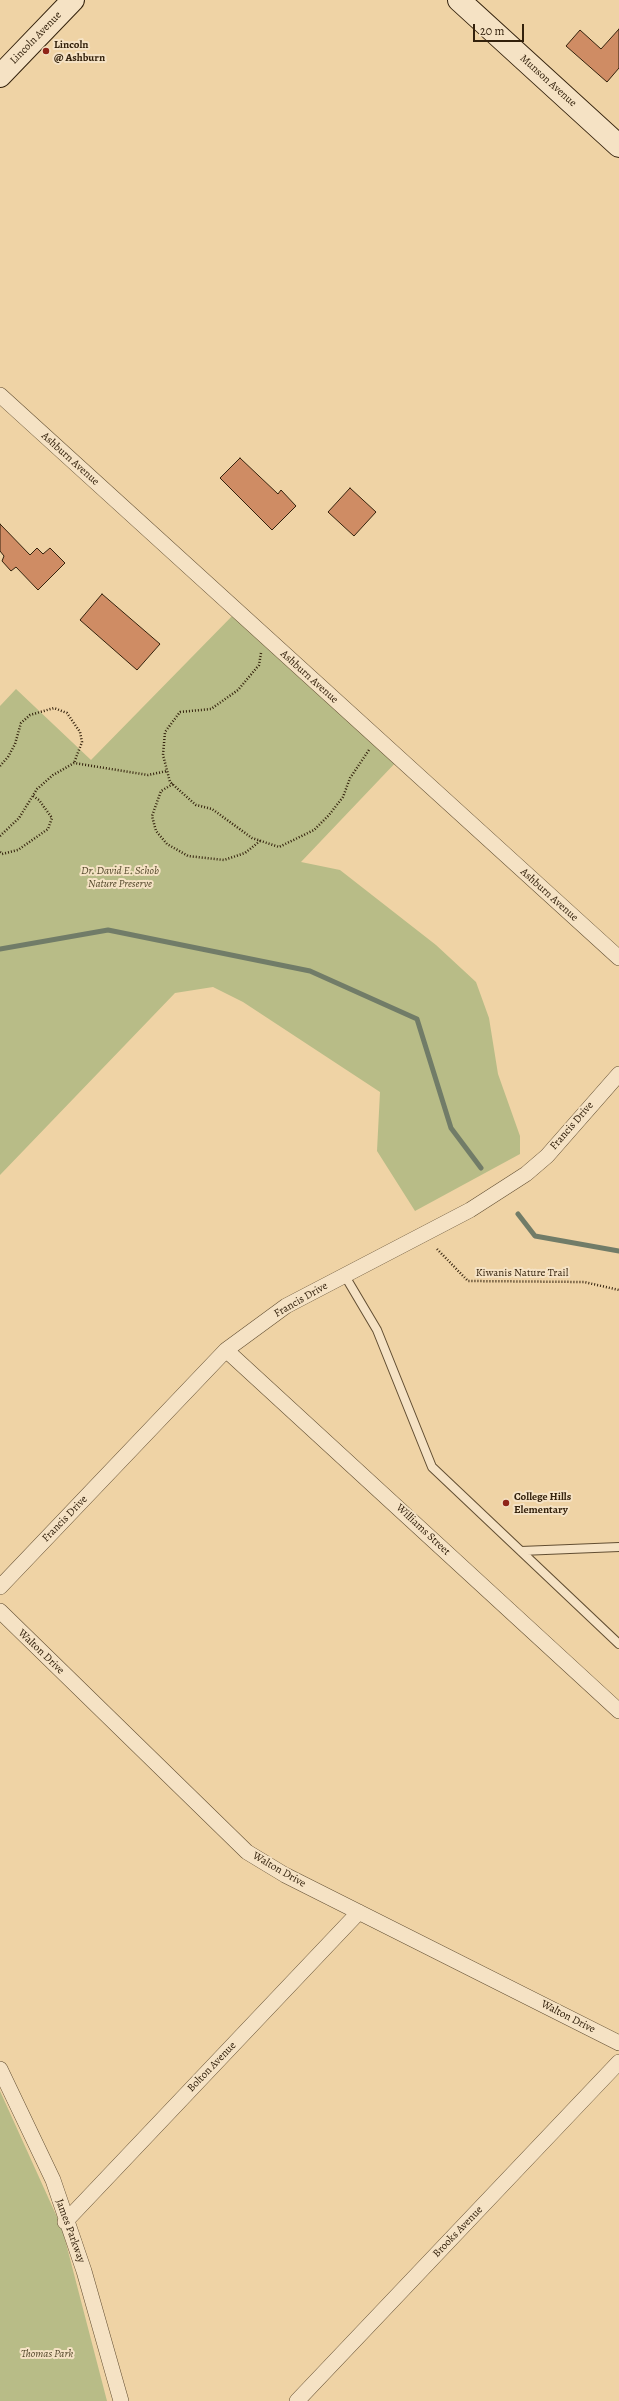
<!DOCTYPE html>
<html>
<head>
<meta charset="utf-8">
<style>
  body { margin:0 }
  #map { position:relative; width:619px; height:2401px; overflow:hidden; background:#efd3a5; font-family:Alegreya,serif }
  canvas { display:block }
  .scale { position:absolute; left:473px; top:24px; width:51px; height:18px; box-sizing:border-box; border:2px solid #33210c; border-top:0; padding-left:5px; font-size:12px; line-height:14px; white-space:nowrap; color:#33210c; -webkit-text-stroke:3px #f5e2c4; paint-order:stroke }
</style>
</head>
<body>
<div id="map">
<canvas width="619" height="2401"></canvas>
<div class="scale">20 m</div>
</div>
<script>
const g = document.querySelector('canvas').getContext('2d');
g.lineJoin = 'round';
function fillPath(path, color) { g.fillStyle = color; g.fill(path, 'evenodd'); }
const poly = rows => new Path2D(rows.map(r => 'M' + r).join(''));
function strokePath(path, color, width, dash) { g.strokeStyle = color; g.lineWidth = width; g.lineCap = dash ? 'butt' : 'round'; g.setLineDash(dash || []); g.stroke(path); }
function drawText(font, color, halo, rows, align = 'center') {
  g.font = font + ' Alegreya,serif'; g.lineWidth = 4; g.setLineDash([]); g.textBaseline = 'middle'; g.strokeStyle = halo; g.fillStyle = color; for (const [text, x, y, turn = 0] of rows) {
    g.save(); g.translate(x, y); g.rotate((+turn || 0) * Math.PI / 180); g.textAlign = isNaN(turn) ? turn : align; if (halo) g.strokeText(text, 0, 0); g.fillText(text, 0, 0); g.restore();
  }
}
fillPath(poly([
  [237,611,399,759,301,862,340,870,436,945,476,982,489,1018,498,1074,520,1136,520,1154,415,1211,377,1151,380,1092,243,1002,213,987,175,993,0,1175,0,706,16,689,91,760],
  [0,2091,62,2228,107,2401,0,2401]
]), '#b8bc87');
strokePath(poly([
  [0,949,108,930,310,971,417,1019,451,1128,481,1168],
  [518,1214,535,1236,619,1251]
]), '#717c68', 5);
const building = poly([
  [619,29,619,68,607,82,566,46,580,30,601,49,619,29],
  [240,458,278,494,281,490,296,506,272,530,220,478,240,458],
  [350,488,376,512,354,536,328,512,350,488],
  [0,524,30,555,37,548,43,554,50,548,65,563,38,590,16,567,11,571,2,561,4,556,0,551,0,524],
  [102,594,160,644,137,670,80,620,102,594]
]);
fillPath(building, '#cf8c64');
strokePath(building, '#33210c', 1);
const lane = poly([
  [345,1276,377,1330,432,1467,619,1644],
  [521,1551,619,1547]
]);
const street = poly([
  [0,395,619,958],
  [226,1350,619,1711],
  [0,1587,226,1350,286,1306,470,1210,526,1174,547,1156,619,1074],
  [0,1611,247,1852,285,1875,619,2043],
  [0,2069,53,2180,84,2271,121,2401],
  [65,2222,359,1912],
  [297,2401,619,2062]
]);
const secondary = poly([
  [459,0,619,146],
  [0,76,73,0]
]);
strokePath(lane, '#624e32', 10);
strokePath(street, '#624e32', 16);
strokePath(secondary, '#33210c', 24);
strokePath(poly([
  [261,653,259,665,238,690,211,709,180,712,165,732,163,755,170,782,196,805,212,809,252,838,279,847,314,830,329,815,343,797,350,778,369,750],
  [0,766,8,757,15,744,21,723,30,715,54,708,67,713,80,732,82,742,74,763],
  [173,784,161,791,152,816,156,831,167,844,188,856,224,860,245,853,260,841],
  [0,836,19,818,37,789,53,775,74,763,148,775,167,771],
  [0,852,2,854,18,850,48,829,52,818,39,800,33,796],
  [437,1249,468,1281,584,1282,619,1290]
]), '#33210c', 2.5, [1, 2]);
strokePath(lane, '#f5e2c4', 8);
strokePath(street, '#f5e2c4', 15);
strokePath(secondary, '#f5e2c4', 22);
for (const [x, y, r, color] of [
  [46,51,4,"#8f2418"],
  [506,1503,4,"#8f2418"]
]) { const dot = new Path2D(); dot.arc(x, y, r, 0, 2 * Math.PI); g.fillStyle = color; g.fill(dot); strokePath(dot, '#f5e2c4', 1.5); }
drawText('11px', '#33210c', '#f5e2c4', [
  ["Lincoln Avenue",36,38,-46],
  ["Munson Avenue",548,81,42],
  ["Ashburn Avenue",70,459,42],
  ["Ashburn Avenue",309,677,42],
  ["Ashburn Avenue",549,895,42],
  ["Francis Drive",572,1126,-49],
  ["Kiwanis Nature Trail",522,1273],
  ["Francis Drive",301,1300,-30],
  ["Francis Drive",65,1519,-46],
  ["Williams Street",423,1530,43],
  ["Walton Drive",41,1652,44],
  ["Walton Drive",279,1870,30],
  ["Walton Drive",568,2017,27],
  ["Bolton Avenue",212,2067,-46],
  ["James Parkway",70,2231,70],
  ["Brooks Avenue",458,2232,-46]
]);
drawText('bold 11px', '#33210c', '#f5e2c4', [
  ["Lincoln",54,45],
  ["@ Ashburn",54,58],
  ["College Hills",514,1497],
  ["Elementary",514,1510]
], 'left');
drawText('italic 11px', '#54482b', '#f5e2c4', [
  ["Dr. David E. Schob",120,871],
  ["Nature Preserve",120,884],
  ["Thomas Park",47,2354]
]);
</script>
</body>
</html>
